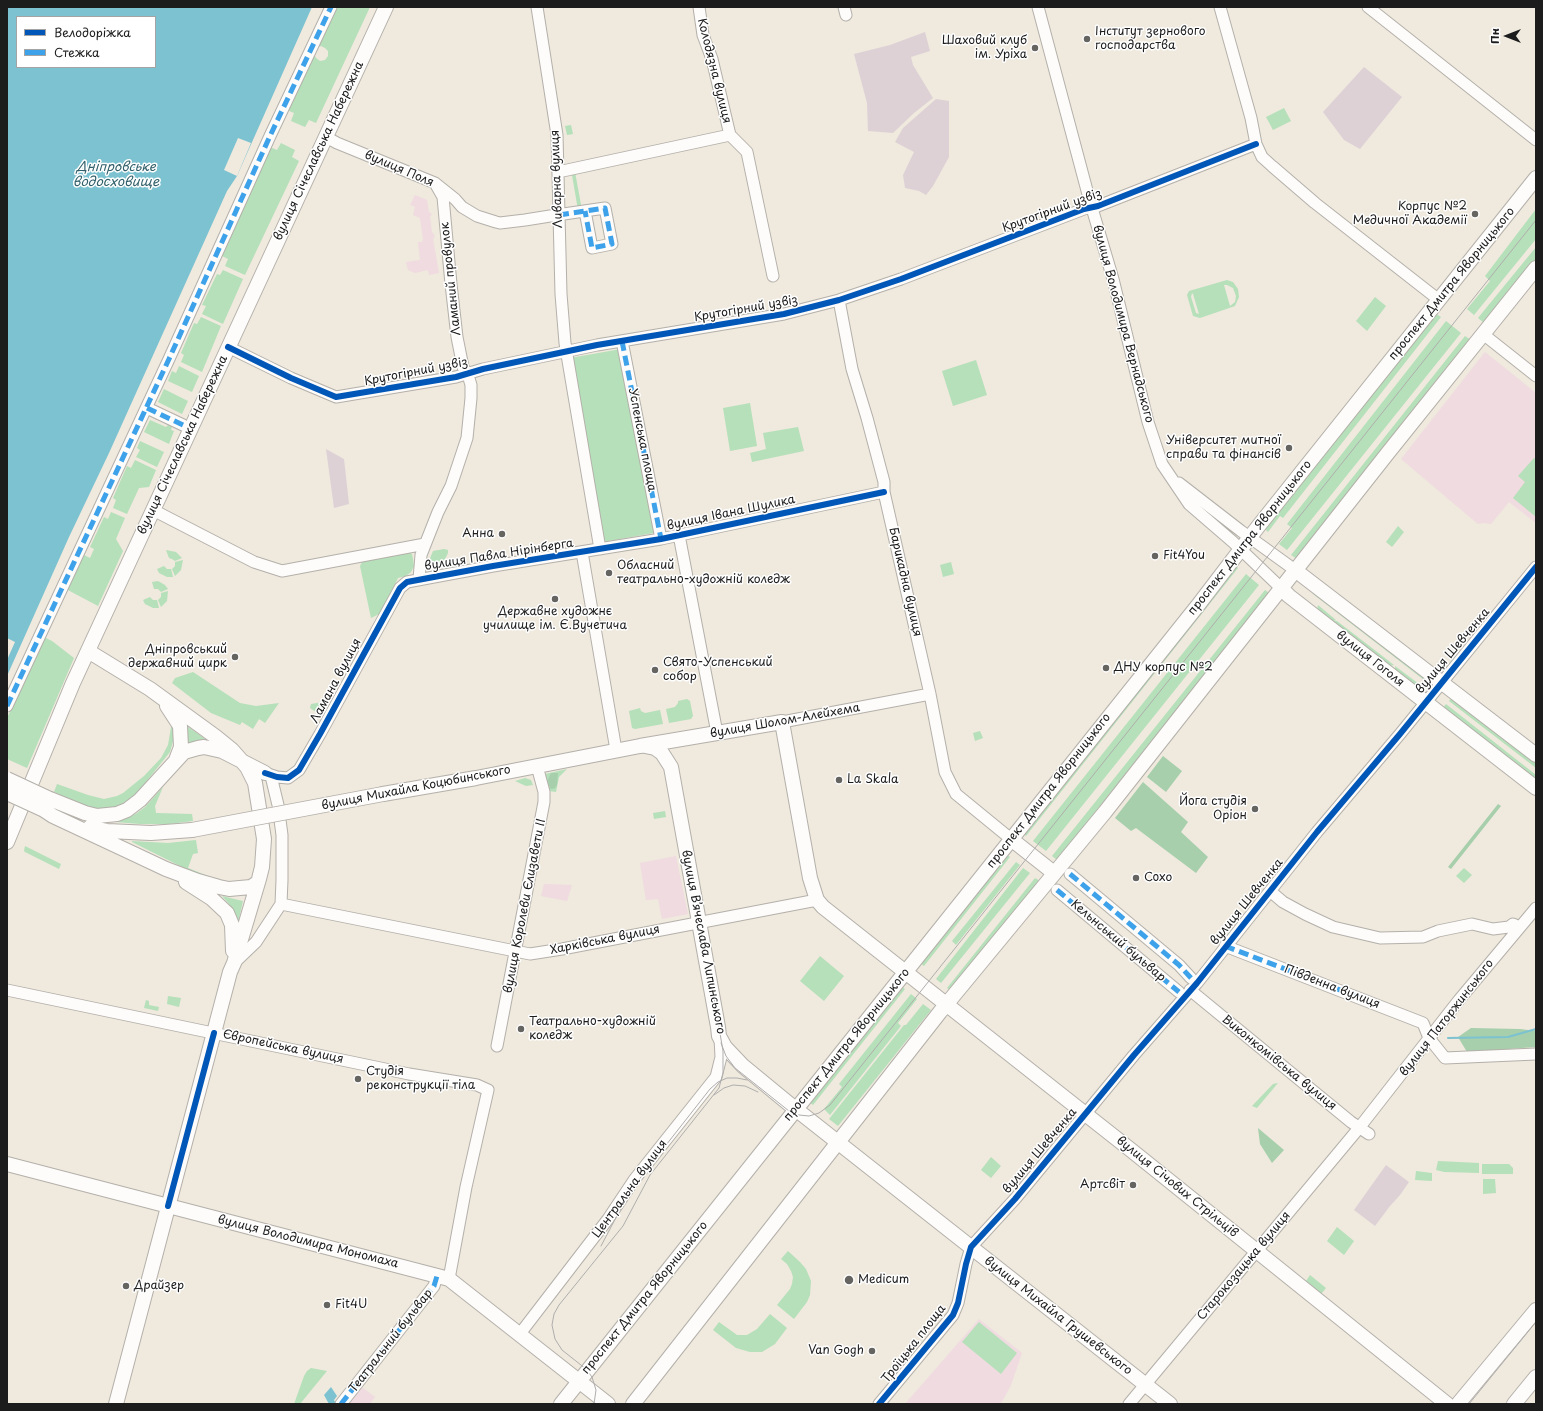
<!DOCTYPE html>
<html>
<head>
<meta charset="utf-8">
<style>
  body { margin:0 }
  #map { position:relative; width:1543px; height:1411px; overflow:hidden; background:#efe9de; font-family:"Playpen Sans",sans-serif }
  canvas { display:block }
  .frame { position:absolute; inset:0; border:8px solid #1c1c1c; pointer-events:none }
  .legend { position:absolute; left:16px; top:16px; width:140px; height:52px; box-sizing:border-box; background:#fff; border:1px solid #a4a4a4; margin:0; padding:5px 7px; list-style:none; font-size:12px; color:#1c1c1c }
  .legend li { display:flex; align-items:center; gap:8px; height:20px }
  .legend b { width:20px; border:1px solid #a4a4a4 }
  .north { position:absolute; left:1487px; top:16px; width:40px; height:40px; -webkit-text-stroke:3px #fff; paint-order:stroke; rotate:270deg; font-size:11px; font-weight:700; line-height:16px; text-align:center; color:#1c1c1c }
  .north::after { content:''; display:block; margin:auto; width:14px; height:18px; background:#1c1c1c; clip-path:polygon(50% 0,100% 100%,50% 72%,0 100%) }
</style>
</head>
<body>
<div id="map">
<canvas width="1543" height="1411"></canvas>
<div class="frame"></div>
<ul class="legend">
<li><b style="height:5px;background:#0057b8"></b>Велодоріжка</li>
<li><b style="height:5px;background:#3da2ea"></b>Стежка</li>
</ul>
<div class="north">Пн</div>
</div>
<script>
const g = document.querySelector('canvas').getContext('2d');
g.lineJoin = 'round';
function fillPath(path, color) { g.fillStyle = color; g.fill(path, 'evenodd'); }
const poly = rows => new Path2D(rows.map(r => 'M' + r).join(''));
function strokePath(path, color, width, dash) { g.strokeStyle = color; g.lineWidth = width; g.lineCap = dash ? 'butt' : 'round'; g.setLineDash(dash || []); g.stroke(path); }
function drawText(font, color, halo, rows, align = 'center') {
  g.font = font + ' "Playpen Sans",sans-serif'; g.lineWidth = 3; g.setLineDash([]); g.textBaseline = 'middle'; g.strokeStyle = halo; g.fillStyle = color; for (const [text, x, y, turn = 0] of rows) {
    g.save(); g.translate(x, y); g.rotate((+turn || 0) * Math.PI / 180); g.textAlign = isNaN(turn) ? turn : align; if (halo) g.strokeText(text, 0, 0); g.fillText(text, 0, 0); g.restore();
  }
}
fillPath(poly([
  [415,195,427,200,429,212,432,214,430,217,432,232,435,236,433,239,439,273,429,275,428,270,415,273,408,270,406,262,420,260,418,242,422,242,423,239,420,218,413,215,415,207,410,205],
  [1485,352,1536,393,1536,523,1509,502,1491,524,1484,523,1478,524,1401,459],
  [676,856,688,914,662,919,658,899,646,900,640,863],
  [544,884,572,885,567,901,541,896],
  [979,1319,1022,1353,1011,1385,1002,1402,1000,1404,905,1404],
  [358,1384,375,1397,370,1404,342,1404]
]), '#f0dbe0');
fillPath(poly([
  [925,32,930,51,911,57,913,65,933,98,914,113,893,133,868,131,867,103,854,54,890,45],
  [1364,67,1402,97,1360,149,1344,140,1323,112],
  [936,99,949,101,949,157,933,186,926,195,919,191,905,188,903,175,914,152,895,142,903,128],
  [326,449,344,459,349,504,334,508],
  [1386,1165,1409,1182,1400,1195,1390,1206,1375,1226,1354,1210]
]), '#ddd1d6');
fillPath(poly([
  [334,7,370,7,316,123,309,120,305,127,291,121,294,113,287,110,314,54,316,58,320,61,325,60,328,56,328,51,325,48,321,46,316,48],
  [1284,108,1291,121,1273,130,1266,117],
  [571,125,573,134,567,135,565,126],
  [281,143,295,150,292,157,299,161,245,275,225,266,228,259,220,255,270,147,277,150],
  [575,172,582,210,578,210,572,175],
  [1536,209,1536,239,1474,315,1467,309,1490,281,1485,276],
  [1536,247,1536,259,1484,323,1478,318],
  [223,270,243,279,223,324,202,314,206,306,202,305,217,274,220,275],
  [1227,280,1233,282,1238,289,1239,297,1235,306,1200,318,1193,316,1187,295,1189,291],
  [1224,285,1227,285,1233,288,1236,296,1235,302,1230,306],
  [1192,293,1193,294,1199,314,1196,313,1191,297],
  [1375,297,1386,306,1367,331,1356,321],
  [1435,313,1441,317,1283,518,1280,516,1268,532,1264,528],
  [201,317,221,326,202,372,181,362,184,355,181,353,194,323,197,324],
  [1446,321,1461,333,1287,550,1279,544,1292,528,1287,524],
  [1465,336,1471,340,1297,559,1291,555],
  [621,349,654,533,603,542,570,358],
  [976,360,987,395,953,406,942,371],
  [179,366,199,376,192,392,168,381,172,371,176,373],
  [164,389,188,401,182,414,158,402],
  [750,403,757,446,730,451,723,408],
  [150,420,166,427,168,425,172,427,171,430,174,431,169,444,144,432],
  [798,427,804,451,752,462,750,453,766,449,763,433],
  [140,441,164,452,157,467,136,457,140,450,137,448],
  [1534,458,1536,459,1536,517,1513,498,1525,482,1518,476],
  [135,460,156,470,149,487,139,488,127,514,113,508,116,500,113,498,127,466,131,468],
  [111,512,125,518,116,539,123,551,98,606,66,589,82,554,90,558,94,549,90,547,104,517,108,519],
  [1398,526,1404,532,1392,547,1386,542],
  [444,549,448,550,448,553,443,563,431,566,429,565,428,563,433,551],
  [166,550,176,552,182,558,175,561,172,559,169,558],
  [407,551,412,554,413,559,414,566,411,572,406,576,398,578,381,613,371,618,360,566,362,562],
  [183,560,181,570,175,576,172,569,175,566,175,562],
  [951,562,954,574,943,577,940,565],
  [1235,565,1238,568,1026,836,1023,832],
  [164,566,167,569,171,569,173,577,167,577,159,573,157,569],
  [1246,574,1259,585,1046,851,1033,841],
  [158,581,165,585,168,589,161,592,158,589,154,589,152,582],
  [1265,590,1269,593,1057,860,1052,856],
  [168,591,167,601,161,607,158,600,161,597,161,593],
  [1311,591,1426,677,1424,680,1313,594],
  [150,597,153,600,157,600,159,608,153,608,145,604,143,600],
  [1318,605,1336,620,1334,621,1337,621,1394,665,1389,666,1330,620,1329,617,1327,617,1317,610],
  [44,637,52,641,74,658,27,768,7,759,7,718],
  [1395,666,1419,684,1413,686,1395,672],
  [193,672,240,703,256,706,279,703,265,723,259,719,253,729,242,722,240,725,211,713,172,683,175,678],
  [1452,697,1536,762,1536,768,1449,701],
  [687,699,690,701,693,716,691,719,669,723,666,709,675,707,678,703,678,701],
  [323,702,325,705,319,714,310,708,311,704],
  [1446,704,1536,775,1536,781,1443,708],
  [640,708,641,711,645,713,660,710,663,724,635,729,632,728,629,711],
  [180,721,208,741,188,746],
  [171,727,172,727,174,730,174,738,170,752,142,787,135,795,122,805,115,808,99,810,80,804,54,792,57,784,88,795,104,799,117,796,123,793,144,776,161,758,168,745],
  [980,731,983,738,975,741,973,733],
  [567,769,559,777,556,792,549,791,545,774],
  [525,778,531,780,533,785,526,786,515,781],
  [163,787,155,806,156,813,192,814,193,821,169,824,140,824,115,822,130,817,137,813,145,807],
  [665,811,666,817,654,819,653,813],
  [196,840,198,853,193,854,188,868,213,878,190,871,132,842,132,841,168,843],
  [25,846,61,864,59,869,25,852,24,851],
  [1006,854,1010,857,924,966,920,963],
  [1016,862,1020,865,956,945,952,941],
  [1023,868,1030,873,941,983,936,979],
  [1464,868,1472,875,1464,883,1456,876],
  [1035,878,1040,881,952,991,947,988],
  [222,896,243,901,238,923,229,904],
  [820,956,844,976,824,1001,800,981],
  [901,986,905,989,813,1105,809,1102],
  [911,994,917,999,898,1023,901,1026,830,1115,824,1109,842,1087,839,1084],
  [168,996,181,998,179,1007,167,1004],
  [146,1000,149,1001,149,1005,159,1007,158,1011,144,1008],
  [923,1004,931,1010,838,1126,829,1119,904,1025,906,1025],
  [1278,1083,1257,1108,1252,1106,1273,1084],
  [991,1157,1001,1166,991,1178,981,1170],
  [1438,1161,1479,1163,1479,1173,1444,1172,1436,1170],
  [1482,1164,1509,1164,1513,1168,1513,1174,1482,1174],
  [1416,1171,1432,1173,1432,1181,1415,1180],
  [1483,1179,1495,1179,1496,1193,1483,1194],
  [1337,1227,1354,1241,1344,1255,1327,1241],
  [788,1251,800,1262,806,1269,811,1281,810,1295,807,1302,794,1319,777,1305,790,1289,792,1284,793,1277,791,1271,787,1264,781,1259],
  [1310,1275,1326,1288,1321,1294,1306,1281],
  [770,1314,787,1328,775,1344,762,1352,750,1352,736,1348,713,1330,719,1322,737,1335,747,1335,757,1329],
  [979,1322,1017,1353,1001,1374,962,1342],
  [311,1368,327,1371,300,1404,294,1404,304,1376,307,1371]
]), '#b5e0b9');
fillPath(poly([
  [1163,756,1182,771,1166,792,1147,777],
  [551,773,558,773,557,785,555,788,552,789,550,788,548,782,548,779],
  [1143,782,1188,822,1181,832,1208,857,1196,873,1136,828,1131,831,1115,818],
  [1498,804,1501,806,1451,869,1448,867],
  [1471,1028,1520,1029,1536,1031,1536,1047,1467,1052,1458,1037],
  [1258,1128,1284,1150,1272,1163,1260,1144]
]), '#a7cfac');
fillPath(poly([
  [7,7,312,7,237,176,227,191,109,453,69,537,7,676],
  [17,17,155,17,155,67,17,67],
  [331,1387,337,1396,334,1400,336,1404,329,1404,324,1395]
]), '#7cc2d0');
fillPath(poly([
  [238,138,251,143,237,176,224,170],
  [7,638,15,642,7,660]
]), '#efe9de');
strokePath(poly([
  [1448,1038,1508,1037,1536,1029]
]), '#7cc2d0', 2);
const minor = poly([
  [537,7,557,135,561,294,565,343,600,549],
  [699,7,703,35,712,59,730,135],
  [844,7,846,15],
  [1038,7,1089,198,1113,279,1148,422,1162,464,1189,504,1233,542,1281,588],
  [1220,7,1251,118,1256,144,1262,157,1272,166,1315,203,1439,300],
  [1368,7,1536,140],
  [730,135,747,152,773,276],
  [326,137,337,143,435,183,455,199,462,207,477,216,496,222,500,223,525,220,550,216,605,208,612,244,592,248,585,211],
  [558,172,730,135],
  [839,300,852,369,867,418,884,482,884,492,930,694,945,772,956,794,1011,839],
  [1483,334,1536,376],
  [622,341,661,539],
  [228,347,291,378,336,397,456,377,483,369,597,345,784,314,839,300,901,279,1084,209,1098,206,1256,144],
  [147,408,183,425],
  [1179,483,1241,531,1295,570],
  [153,510,254,562,282,571,425,544],
  [679,535,717,733],
  [582,552,616,750],
  [419,579,421,555,438,512,451,486,467,438,471,398,471,385,468,375,463,367,457,337,451,284,443,197,435,183],
  [7,706,169,359,270,136,331,7],
  [782,722,930,694],
  [265,773,277,777,288,778,299,770,320,734,400,588,407,582,493,566,661,539,884,492],
  [1070,874,1179,965,1191,978],
  [1057,890,1179,992],
  [1270,891,1283,902,1305,914,1333,927,1380,938,1423,937,1438,931,1472,924,1493,929,1509,927,1513,924,1520,927],
  [281,904,530,954,562,949,817,900],
  [1225,946,1423,1023,1429,1038,1445,1058,1536,1054],
  [234,963,256,942,281,904,282,880,282,835,278,805,271,776],
  [7,990,409,1074,477,1085,488,1090,466,1187,449,1279],
  [1190,990,1351,1122,1369,1134],
  [497,1046,544,802,544,792,537,766],
  [519,1335,608,1219,634,1180,716,1077,721,1057,720,1038],
  [341,1404,434,1286,437,1276],
  [879,1404,953,1315,958,1303,966,1264,971,1247,1015,1199,1134,1055,1197,983,1317,832,1400,734,1536,567],
  [1129,1404,1359,1128,1459,1000,1536,908]
]);
const major = poly([
  [1295,570,1536,755],
  [1281,588,1289,596,1536,788],
  [88,651,150,689,216,737,232,750,247,767,255,783,264,839,262,867,259,879,234,963,230,972,116,1404],
  [167,706,180,726,181,747,176,760],
  [645,746,655,748,662,753,671,767,718,1027,719,1036,725,1047,743,1066,788,1103,1170,1404],
  [383,794,476,778,640,746,782,722,810,878,817,900,823,907,1131,1150,1447,1404],
  [50,799,85,813,97,816,117,814,127,810,140,800,184,752,198,748,204,747,222,751,265,773],
  [44,810,53,816,132,853,166,869,198,881,219,887,229,889,251,887,257,883],
  [90,827,107,831,151,833,192,830],
  [1011,839,1054,873],
  [7,842,73,683,386,7],
  [186,882,211,898,227,913,232,925,233,951],
  [7,1164,449,1279,608,1404],
  [561,1404,1199,604,1257,528,1536,178],
  [633,1404,940,1012,1105,812,1387,454,1536,268],
  [1458,1404,1536,1310],
  [1514,1404,1536,1377]
]);
strokePath(minor, '#b4b0aa', 13);
strokePath(major, '#b4b0aa', 16);
strokePath(minor, '#fdfcfa', 11);
strokePath(major, '#fdfcfa', 14);
strokePath(poly([
  [721,1043,726,1056,735,1068,789,1111,799,1115,809,1116,819,1113,830,1105,1536,220],
  [714,1095,724,1088,733,1085,745,1086,758,1092],
  [601,1246,630,1191,710,1089,718,1082,727,1078,737,1078,747,1080],
  [594,1404,596,1390,592,1377,586,1369,562,1350,555,1339,552,1325,554,1314,559,1305,623,1226,650,1175,719,1088,723,1073,723,1051,714,998],
  [1469,1404,1536,1322]
]), '#afaead', 1);
const majorBridge = poly([
  [7,779,50,799],
  [7,793,44,810],
  [192,830,383,794]
]);
strokePath(majorBridge, '#b4b0aa', 16, []);
strokePath(majorBridge, '#fdfcfa', 14);
strokePath(poly([
  [559,215,605,208,612,244,592,248,585,211],
  [622,341,661,539],
  [147,408,183,425],
  [7,706,169,359,270,136,331,7],
  [1070,874,1179,965,1191,978],
  [1057,890,1179,992],
  [1225,946,1366,1000],
  [341,1404,434,1286,437,1276]
]), '#3da2ea', 5, [10, 5]);
strokePath(poly([
  [228,347,291,378,336,397,456,377,483,369,597,345,784,314,839,300,901,279,1084,209,1098,206,1256,144],
  [265,773,277,777,288,778,299,770,320,734,400,588,407,582,493,566,661,539,884,492],
  [168,1206,214,1033],
  [879,1404,953,1315,958,1303,966,1264,971,1247,1015,1199,1134,1055,1197,983,1317,832,1400,734,1536,567]
]), '#0057b8', 6);
for (const [x, y, r, color] of [
  [1087,39,4,"#666460"],
  [1035,48,4,"#666460"],
  [1475,214,4,"#666460"],
  [1289,448,4,"#666460"],
  [502,534,4,"#666460"],
  [1155,556,4,"#666460"],
  [609,573,4,"#666460"],
  [555,599,4,"#666460"],
  [235,657,4,"#666460"],
  [1106,668,4,"#666460"],
  [655,670,4,"#666460"],
  [839,780,4,"#666460"],
  [1255,809,4,"#666460"],
  [1136,878,4,"#666460"],
  [521,1029,4,"#666460"],
  [358,1079,4,"#666460"],
  [1133,1185,4,"#666460"],
  [849,1280,5,"#666460"],
  [126,1286,4,"#666460"],
  [327,1305,4,"#666460"],
  [872,1351,4,"#666460"]
]) { const dot = new Path2D(); dot.arc(x, y, r, 0, 2 * Math.PI); g.fillStyle = color; g.fill(dot); strokePath(dot, '#fff', 1.5); }
drawText('12px', '#1c1c1c', '#fff', [
  ["Інститут зернового",1095,32],
  ["господарства",1095,46],
  ["Шаховий клуб",1027,41,"right"],
  ["ім. Уріха",1027,55,"right"],
  ["Корпус №2",1467,207,"right"],
  ["Медичної Академії",1467,221,"right"],
  ["Університет митної",1281,441,"right"],
  ["справи та фінансів",1281,455,"right"],
  ["Анна",494,534,"right"],
  ["Fit4You",1163,556],
  ["Обласний",617,566],
  ["театрально-художній коледж",617,580],
  ["Державне художнє",555,612,"center"],
  ["училище ім. Є.Вучетича",555,626,"center"],
  ["Дніпровський",227,650,"right"],
  ["державний цирк",227,664,"right"],
  ["Свято-Успенський",663,663],
  ["собор",663,677],
  ["ДНУ корпус №2",1114,668],
  ["La Skala",847,780],
  ["Йога студія",1247,802,"right"],
  ["Оріон",1247,816,"right"],
  ["Сохо",1144,878],
  ["Театрально-художній",529,1022],
  ["коледж",529,1036],
  ["Студія",366,1072],
  ["реконструкції тіла",366,1086],
  ["Артсвіт",1125,1185,"right"],
  ["Medicum",858,1280],
  ["Драйзер",134,1286],
  ["Fit4U",335,1305],
  ["Van Gogh",864,1351,"right"]
], 'left');
drawText('12px', '#1c1c1c', '#fff', [
  ["Колодязна вулиця",714,71,76],
  ["вулиця Січеславська Набережна",319,151,-65],
  ["вулиця Поля",399,169,23],
  ["Ливарна вулиця",557,179,-92],
  ["Крутогірний узвіз",1052,211,-20],
  ["Ламаний провулок",451,279,-96],
  ["проспект Дмитра Яворницького",1452,284,-51],
  ["Крутогірний узвіз",746,309,-10],
  ["вулиця Володимира Вернадського",1123,324,75],
  ["Крутогірний узвіз",416,372,-11],
  ["Успенська площа",642,440,79],
  ["вулиця Січеславська Набережна",183,445,-65],
  ["вулиця Івана Шулика",731,513,-12],
  ["проспект Дмитра Яворницького",1250,538,-52],
  ["вулиця Павла Нірінберга",499,555,-9],
  ["Барикадна вулиця",905,582,77],
  ["вулиця Шевченка",1453,651,-50],
  ["вулиця Гоголя",1370,659,38],
  ["Ламана вулиця",336,681,-62],
  ["вулиця Шолом-Алейхема",785,721,-10],
  ["вулиця Михайла Коцюбинського",416,788,-11],
  ["проспект Дмитра Яворницького",1049,791,-52],
  ["вулиця Шевченка",1247,902,-51],
  ["вулиця Королеви Єлизавети ІІ",525,906,-79],
  ["Харківська вулиця",605,940,-11],
  ["Кельнський бульвар",1118,941,40],
  ["вулиця Вʼячеслава Липинського",703,942,79],
  ["Південна вулиця",1332,987,21],
  ["вулиця Паторжинського",1447,1018,-52],
  ["проспект Дмитра Яворницького",847,1045,-51],
  ["Європейська вулиця",283,1047,12],
  ["Виконкомівська вулиця",1279,1063,39],
  ["вулиця Шевченка",1040,1151,-50],
  ["вулиця Січових Стрільців",1177,1187,39],
  ["Центральна вулиця",630,1189,-54],
  ["вулиця Володимира Мономаха",308,1242,14],
  ["Старокозацька вулиця",1244,1266,-50],
  ["проспект Дмитра Яворницького",645,1298,-51],
  ["вулиця Михайла Грушевського",1058,1316,38],
  ["Театральний бульвар",391,1341,-52],
  ["Троїцька площа",914,1344,-52]
]);
drawText('italic 13px', '#31606a', '#fff', [
  ["Дніпровське",116,167],
  ["водосховище",116,182]
]);
</script>
</body>
</html>
